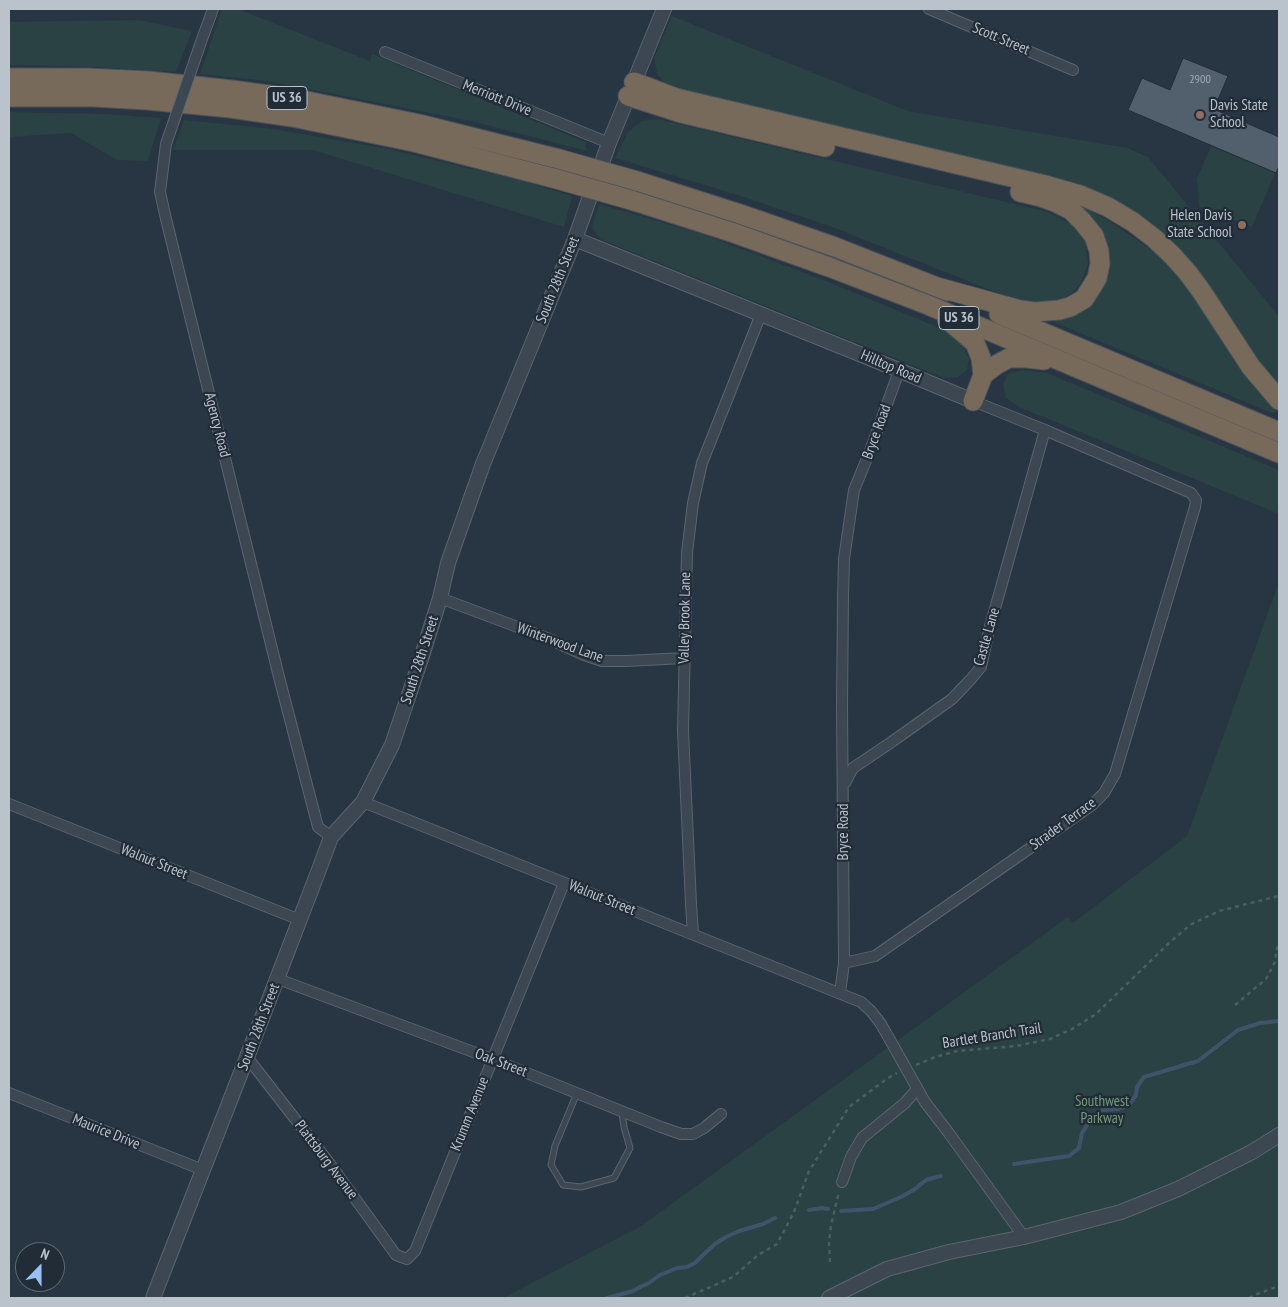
<!DOCTYPE html>
<html>
<head>
<meta charset="utf-8">
<style>
  body { margin:0 }
  #map { position:relative; width:1288px; height:1307px; overflow:hidden; background:#283542; font-family:"PT Sans Narrow",sans-serif }
  canvas { display:block }
  .frame { position:absolute; inset:0; border:10px solid #bac2cc; pointer-events:none }
  .north { position:absolute; left:15px; top:1242px; width:50px; height:50px; box-sizing:border-box; background:#212c37; border:1px solid #5e6873; border-radius:50%; rotate:22deg; font-size:14px; font-weight:700; line-height:20px; text-align:center; color:#bac2cc }
  .north::after { content:''; display:block; margin:auto; width:18px; height:22px; background:#97c1f4; clip-path:polygon(50% 0,100% 100%,50% 72%,0 100%) }
</style>
</head>
<body>
<div id="map">
<canvas width="1288" height="1307"></canvas>
<div class="frame"></div>
<div class="north">N</div>
</div>
<script>
const g = document.querySelector('canvas').getContext('2d');
g.lineJoin = 'round';
function fillPath(path, color) { g.fillStyle = color; g.fill(path, 'evenodd'); }
const poly = rows => new Path2D(rows.map(r => 'M' + r).join(''));
function strokePath(path, color, width, dash) { g.strokeStyle = color; g.lineWidth = width; g.lineCap = dash ? 'butt' : 'round'; g.setLineDash(dash || []); g.stroke(path); }
function drawText(font, color, halo, rows, align = 'center') {
  g.font = font + ' "PT Sans Narrow",sans-serif'; g.lineWidth = 4.5; g.setLineDash([]); g.textBaseline = 'middle'; g.strokeStyle = halo; g.fillStyle = color; for (const [text, x, y, turn = 0] of rows) {
    g.save(); g.translate(x, y); g.rotate((+turn || 0) * Math.PI / 180); g.textAlign = isNaN(turn) ? turn : align; if (halo) g.strokeText(text, 0, 0); g.fillText(text, 0, 0); g.restore();
  }
}
fillPath(poly([
  [222,9,238,9,370,61,372,54,585,142,587,151,471,121,267,81,200,74],
  [672,16,908,111,1127,148,1148,157,1279,316,1279,384,1265,369,1232,321,1200,272,1169,236,1131,210,1043,175,728,100,682,91,665,84,657,73,654,58],
  [139,20,192,31,176,72,97,67,9,65,9,22],
  [9,112,106,114,161,118,148,161,117,160,71,133,12,137,9,139],
  [658,119,1048,212,1072,225,1086,243,1088,263,1081,283,1071,294,1058,300,1038,305,1008,297,832,227,741,196,615,158,628,132,642,121],
  [184,120,274,129,388,149,523,181,572,196,564,227,313,150,173,150],
  [1211,146,1275,173,1252,227,1199,206,1197,179],
  [599,204,702,234,826,281,947,331,962,343,969,359,967,370,958,377,944,378,600,239,593,229,594,219],
  [1079,204,1109,221,1146,246,1180,274,1205,310,1239,367,1259,391,1279,411,1272,413,1051,321,1069,316,1102,286,1110,262,1105,240,1097,225],
  [1023,370,1047,373,1279,470,1279,514,1019,407,1006,398,1003,384,1008,373],
  [1279,582,1279,1298,503,1298,641,1226,1068,917,1073,923,1187,836]
]), '#2a4243');
strokePath(poly([
  [1014,1164,1069,1156,1079,1148,1082,1133,1091,1119,1103,1110,1119,1109,1130,1104,1136,1095,1137,1087,1144,1077,1198,1061,1238,1030,1260,1023,1279,1021],
  [809,1210,822,1208,828,1209],
  [841,1211,873,1209,903,1196,915,1189,926,1180,941,1176],
  [607,1298,633,1291,640,1287,649,1283,660,1275,677,1268,687,1267,695,1263,703,1255,715,1244,726,1237,739,1231,763,1224,775,1218]
]), '#3f546a', 4);
const building = poly([
  [1183,58,1228,76,1214,109,1279,137,1279,166,1276,173,1128,110,1142,78,1170,90,1183,58]
]);
fillPath(building, '#52606d');
strokePath(building, '#232e39', 1);
const service = poly([
  [577,1093,555,1146,551,1165,563,1185,581,1187,614,1178,630,1148,624,1127,622,1112]
]);
const minor = poly([
  [929,9,1073,70],
  [201,42,213,9],
  [385,52,609,143],
  [166,144,160,192,166,219,280,681,318,827,331,837],
  [440,598,547,638,584,655,602,661,626,661,684,658],
  [845,783,853,768,893,741,952,699,971,679,981,667,989,630,1045,430],
  [363,802,861,1002,871,1011,881,1024,925,1102,948,1132,1024,1237],
  [9,804,300,920],
  [693,934,691,904,683,731,687,553,693,503,702,463,761,314],
  [844,963,875,956,1092,805,1104,793,1115,774,1195,507,1196,500,1191,493,1045,430,973,401],
  [278,979,492,1059,661,1127,681,1134,693,1134,704,1128,721,1114],
  [840,993,844,963,842,705,843,598,844,559,854,490,870,451,899,371],
  [247,1057,330,1164,396,1255,407,1259,415,1251,564,883],
  [9,1093,203,1170],
  [842,1182,851,1157,862,1138,905,1103,917,1089]
]);
const tertiary = poly([
  [575,239,872,359,973,401],
  [153,1298,247,1057,320,867,331,837,363,802,392,745,421,659,440,598,448,563,483,464,575,239,609,143,664,9],
  [829,1298,887,1269,949,1252,1024,1237,1121,1212,1178,1189,1252,1152,1279,1135]
]);
const motorway = poly([
  [9,78,87,78,149,81,232,90,297,99,419,124,559,159],
  [634,82,676,98,1045,185,1080,195,1108,207,1133,222,1155,239,1172,255,1188,273,1202,292,1251,367,1279,400],
  [628,96,681,113,825,147],
  [9,97,93,97,147,100,230,108,292,117,414,142,553,178],
  [637,181,740,214,835,247,947,291],
  [631,200,734,233,829,267,928,305,1279,453],
  [937,287,1020,310,1035,312,1059,310,1070,307,1084,299,1091,288,1097,278,1100,264,1099,251,1094,236,1082,221,1071,210,1055,202,1041,197,1020,192],
  [999,314,1279,432],
  [947,319,975,343,981,358,983,375,973,401],
  [983,375,996,365,1009,358,1027,358,1044,360]
]);
strokePath(service, '#5b656f', 7);
strokePath(minor, '#5b656f', 12);
strokePath(tertiary, '#5b656f', 16);
strokePath(motorway, '#47525c', 21);
strokePath(poly([
  [1235,1005,1266,979,1275,962,1277,948,1279,945],
  [916,1065,935,1057,957,1051,1016,1046,1050,1039,1072,1029,1096,1014,1169,943,1190,925,1219,911,1279,896],
  [830,1262,829,1242,831,1225,839,1192],
  [685,1298,733,1277,758,1255,777,1244,794,1212,809,1171,849,1107,888,1078,897,1073],
  [1249,1298,1257,1294,1279,1286]
]), '#495f60', 2.5, [4, 4]);
strokePath(service, '#3d4752', 5);
strokePath(minor, '#3d4752', 10);
strokePath(tertiary, '#3d4752', 14);
strokePath(motorway, '#786a5a', 19);
const minorBridge = poly([
  [166,144,201,42]
]);
const motorwayBridge = poly([
  [559,159,637,181],
  [553,178,631,200]
]);
strokePath(minorBridge, '#5b656f', 12, []);
strokePath(motorwayBridge, '#47525c', 21, []);
strokePath(minorBridge, '#3d4752', 10);
strokePath(motorwayBridge, '#786a5a', 19);
for (const [x, y, r, color] of [
  [1200,115,5,"#8d6e63"],
  [1242,225,5,"#8d6e63"]
]) { const dot = new Path2D(); dot.arc(x, y, r, 0, 2 * Math.PI); g.fillStyle = color; g.fill(dot); strokePath(dot, '#212c37', 2); }
drawText('12px', '#a0aab4', null, [
  ["2900",1200,80]
]);
for (const [x, y, w] of [
  [287,98,40],
  [959,318,40]
]) { const box = new Path2D(); box.roundRect(x - w / 2, y - 11.5, w, 23, 4); g.fillStyle = '#212c37'; g.fill(box); strokePath(box, '#bac2cc', 1); }
drawText('bold 14px', '#bac2cc', null, [
  ["US 36",287,98],
  ["US 36",959,318]
]);
drawText('15px', '#bac2cc', '#212c37', [
  ["Scott Street",1001,39,23],
  ["Merriott Drive",497,98,22],
  ["South 28th Street",558,280,-68],
  ["Hilltop Road",891,367,23],
  ["Agency Road",217,425,76],
  ["Bryce Road",877,432,-70],
  ["Valley Brook Lane",685,618,-89],
  ["Castle Lane",987,637,-74],
  ["Winterwood Lane",560,643,20],
  ["South 28th Street",420,660,-72],
  ["Strader Terrace",1063,824,-36],
  ["Bryce Road",844,832,-90],
  ["Walnut Street",154,862,22],
  ["Walnut Street",602,898,22],
  ["South 28th Street",259,1027,-69],
  ["Bartlet Branch Trail",992,1036,-9],
  ["Oak Street",501,1063,21],
  ["Krumm Avenue",470,1114,-68],
  ["Maurice Drive",106,1132,22],
  ["Plattsburg Avenue",326,1160,53]
]);
drawText('15px', '#bac2cc', '#212c37', [
  ["Davis State",1210,106],
  ["School",1210,123],
  ["Helen Davis",1232,216,"right"],
  ["State School",1232,233,"right"]
], 'left');
drawText('15px', '#729b79', '#212c37', [
  ["Southwest",1102,1102],
  ["Parkway",1102,1119]
]);
</script>
</body>
</html>
